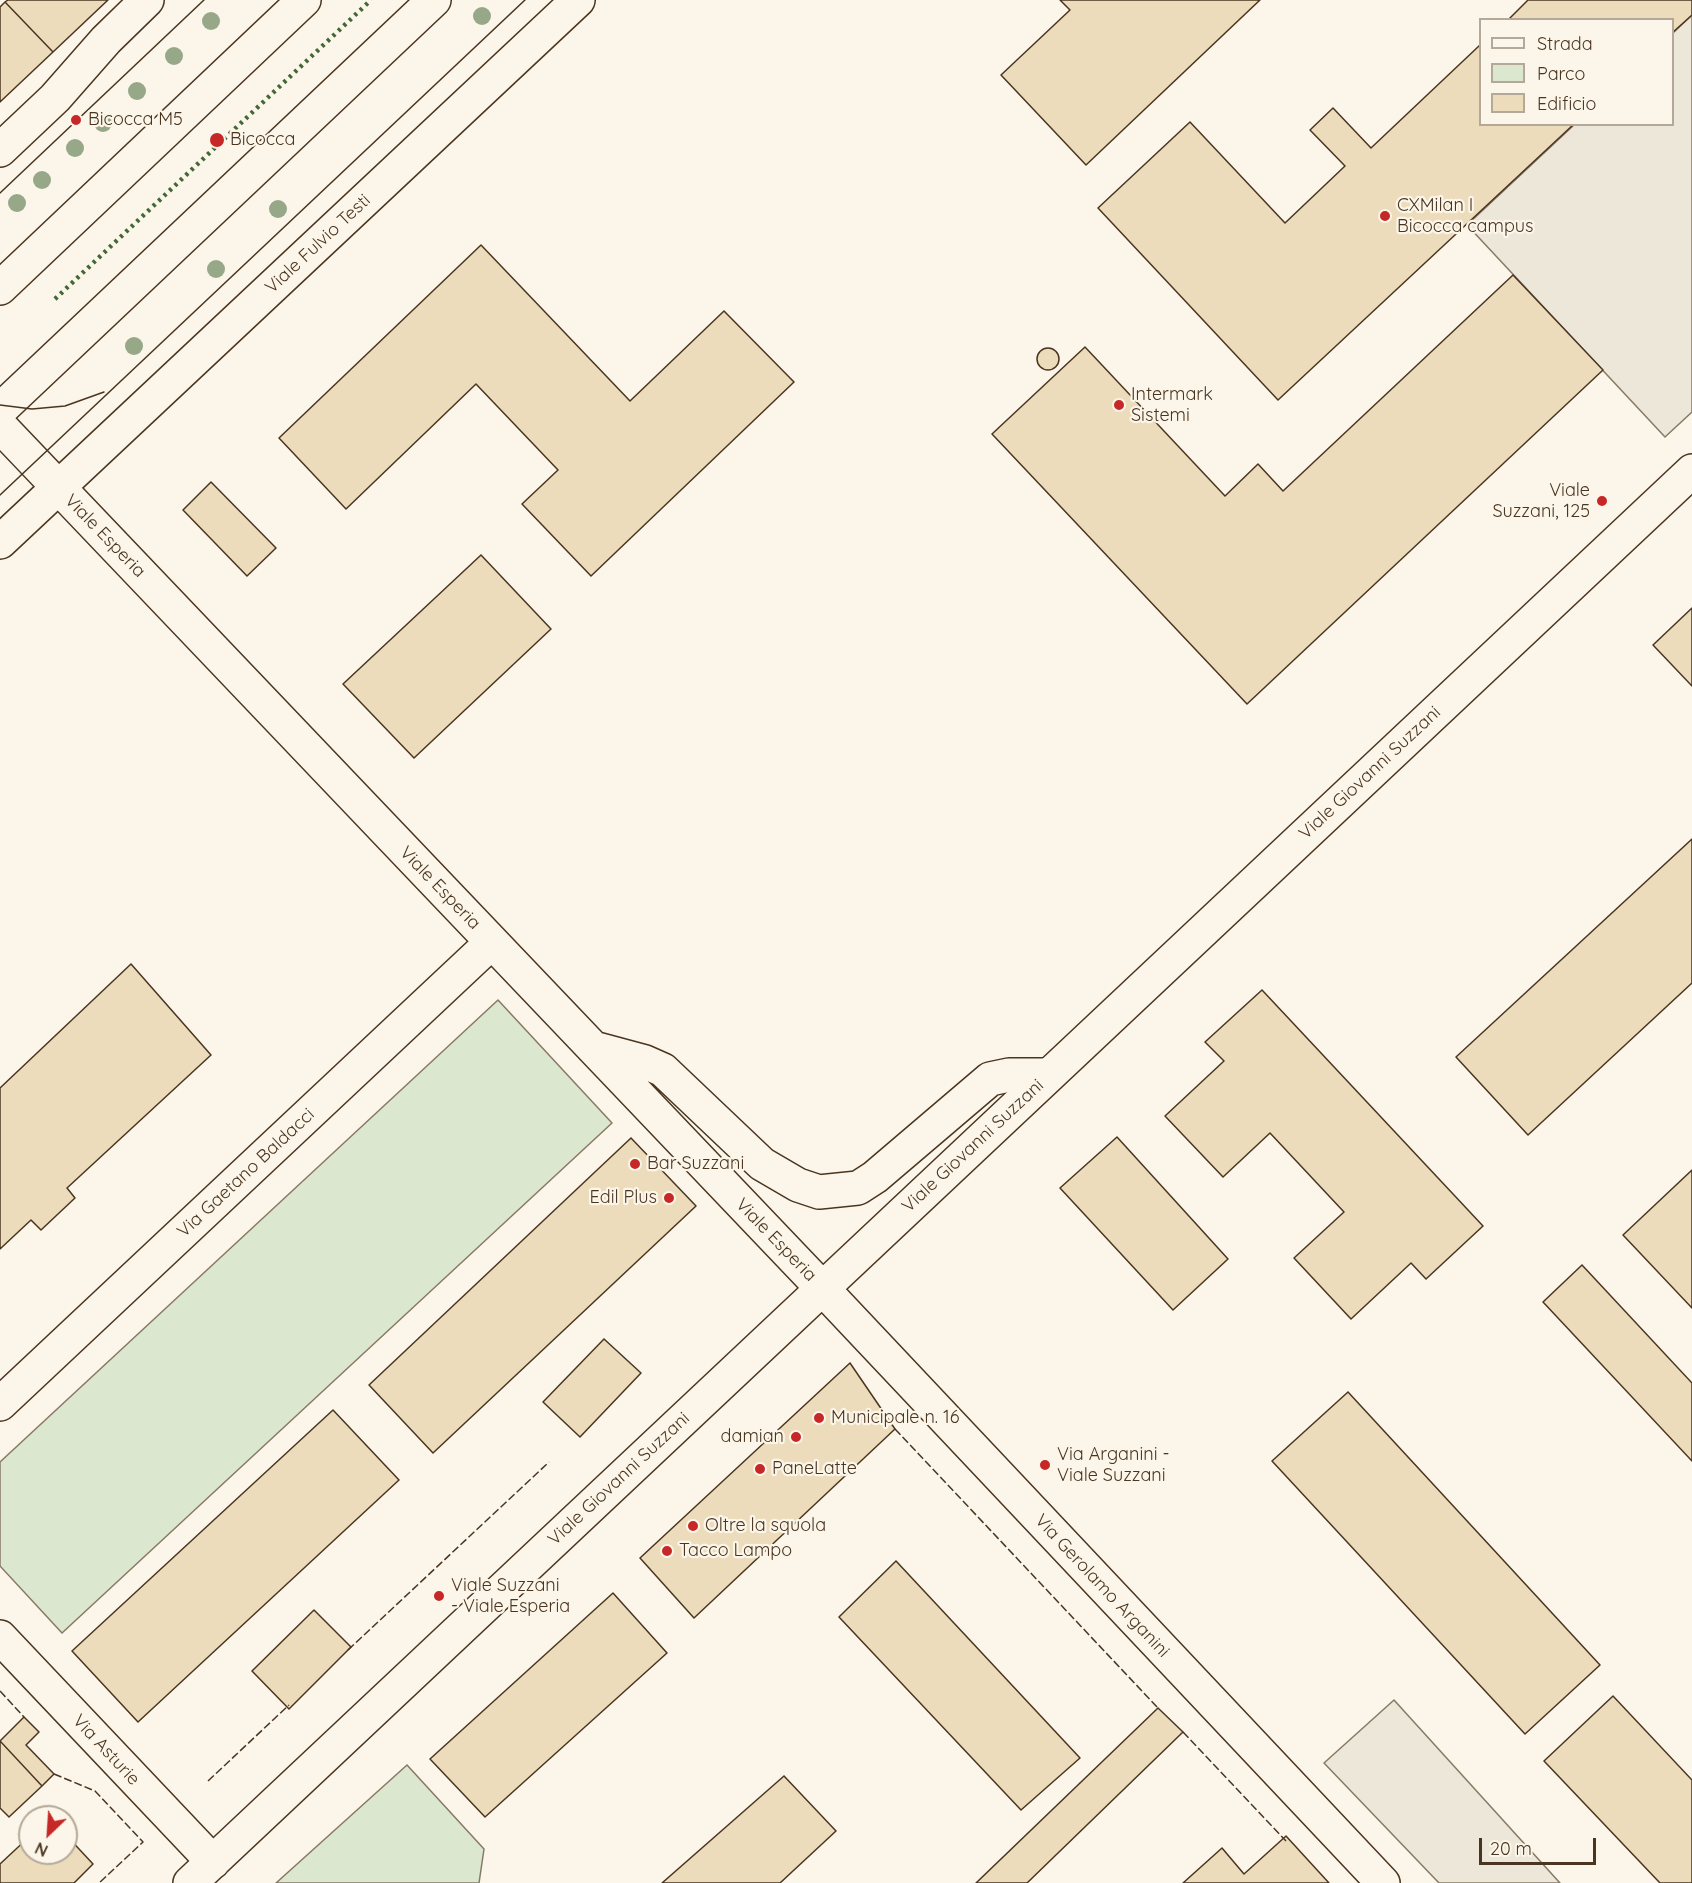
<!DOCTYPE html>
<html>
<head>
<meta charset="utf-8">
<style>
  body { margin:0 }
  #map { position:relative; width:1692px; height:1883px; overflow:hidden; background:#fbf6e9; font-family:Quicksand,sans-serif }
  canvas { display:block }
  .legend { position:absolute; left:1479px; top:18px; width:195px; height:108px; box-sizing:border-box; background:#fbf6e9; border:2px solid #b4a999; margin:0; padding:8px 10px; list-style:none; font-size:18px; color:#4a3520 }
  .legend li { display:flex; align-items:center; gap:12px; height:30px }
  .legend b { width:30px; border:2px solid #b4a999 }
  .north { position:absolute; left:18px; top:1805px; width:60px; height:60px; box-sizing:border-box; background:#fbf6e9; border:2px solid #b4a999; border-radius:50%; rotate:205deg; font-size:16px; font-weight:700; line-height:24px; text-align:center; color:#4a3520 }
  .north::after { content:''; display:block; margin:auto; width:21px; height:27px; background:#c62828; clip-path:polygon(50% 0,100% 100%,50% 72%,0 100%) }
  .scale { position:absolute; left:1479px; top:1838px; width:117px; height:27px; box-sizing:border-box; border:3px solid #4a3520; border-top:0; padding-left:8px; font-size:18px; line-height:21px; white-space:nowrap; color:#4a3520; -webkit-text-stroke:4px #fbf6e9; paint-order:stroke }
</style>
</head>
<body>
<div id="map">
<canvas width="1692" height="1883"></canvas>
<ul class="legend">
<li><b style="height:8px;background:#fbf6e9"></b>Strada</li>
<li><b style="height:16px;background:#dce7d0"></b>Parco</li>
<li><b style="height:16px;background:#ecdcbc"></b>Edificio</li>
</ul>
<div class="north">N</div>
<div class="scale">20 m</div>
</div>
<script>
const g = document.querySelector('canvas').getContext('2d');
g.lineJoin = 'round';
function fillPath(path, color) { g.fillStyle = color; g.fill(path, 'evenodd'); }
const poly = rows => new Path2D(rows.map(r => 'M' + r).join(''));
function strokePath(path, color, width, dash) { g.strokeStyle = color; g.lineWidth = width; g.lineCap = dash ? 'butt' : 'round'; g.setLineDash(dash || []); g.stroke(path); }
function drawText(font, color, halo, rows, align = 'center') {
  g.font = font + ' Quicksand,sans-serif'; g.lineWidth = 4.5; g.setLineDash([]); g.textBaseline = 'middle'; g.strokeStyle = halo; g.fillStyle = color; for (const [text, x, y, turn = 0] of rows) {
    g.save(); g.translate(x, y); g.rotate((+turn || 0) * Math.PI / 180); g.textAlign = isNaN(turn) ? turn : align; if (halo) g.strokeText(text, 0, 0); g.fillText(text, 0, 0); g.restore();
  }
}
const green = poly([
  [498,1000,612,1123,62,1633,0,1566,0,1462,498,1000],
  [407,1765,484,1849,479,1883,276,1883,407,1765]
]);
fillPath(green, '#dce7d0');
strokePath(green, '#887966', 1.5);
const parking = poly([
  [1692,15,1692,412,1665,437,1467,225,1574,125,1672,124,1673,33,1692,15],
  [1394,1700,1560,1883,1439,1883,1324,1763,1394,1700]
]);
fillPath(parking, '#ede7d9');
strokePath(parking, '#887966', 1.5);
const building = poly([
  [8,0,108,0,53,52,5,2,8,0],
  [1060,0,1260,0,1086,165,1001,75,1070,10,1060,0],
  [1528,0,1692,0,1692,15,1672,33,1672,20,1508,20,1528,0],
  [5,2,53,52,0,102,0,7,5,2],
  [1480,45,1480,124,1574,124,1278,400,1098,208,1190,122,1285,223,1345,166,1310,130,1333,108,1371,148,1480,45],
  [481,245,630,401,724,311,794,382,591,576,522,504,558,470,476,384,346,509,279,438,481,245],
  [1513,275,1603,370,1247,704,992,434,1085,347,1225,496,1258,464,1283,491,1513,275],
  '1037 359a11 11 0 1 1 22 0a11 11 0 1 1-22 0Z',
  [211,482,276,548,247,576,183,510,211,482],
  [481,555,551,629,414,758,343,684,481,555],
  [1692,608,1692,686,1653,645,1692,608],
  [1692,839,1692,983,1528,1135,1456,1057,1692,839],
  [131,964,211,1055,67,1188,75,1198,41,1230,31,1220,0,1249,0,1088,131,964],
  [1262,990,1483,1226,1426,1279,1411,1263,1351,1319,1294,1258,1344,1212,1270,1133,1223,1177,1165,1116,1224,1061,1205,1042,1262,990],
  [1117,1137,1228,1259,1173,1310,1060,1188,1117,1137],
  [631,1138,696,1206,433,1453,369,1385,631,1138],
  [1692,1170,1692,1308,1623,1235,1692,1170],
  [1582,1265,1692,1383,1692,1461,1543,1302,1582,1265],
  [604,1339,641,1373,580,1437,543,1402,604,1339],
  [850,1363,895,1429,694,1618,640,1558,850,1363],
  [1348,1392,1600,1665,1525,1734,1272,1461,1348,1392],
  [333,1410,399,1480,138,1722,72,1651,333,1410],
  [896,1561,1080,1758,1021,1810,839,1617,896,1561],
  [613,1593,667,1653,485,1817,430,1759,613,1593],
  [314,1610,351,1647,289,1709,252,1671,314,1610],
  [1613,1696,1692,1780,1692,1883,1660,1883,1544,1761,1613,1696],
  [1158,1708,1183,1732,1027,1883,976,1883,1158,1708],
  [24,1717,39,1732,26,1745,54,1774,42,1786,0,1741,24,1717],
  [0,1741,42,1786,9,1817,0,1808,0,1741],
  [784,1776,836,1831,780,1883,662,1883,784,1776],
  [66,1835,93,1864,74,1883,0,1883,0,1864,30,1836,30,1853,66,1853,66,1835],
  [1286,1836,1329,1883,1183,1883,1222,1848,1244,1874,1286,1836]
]);
fillPath(building, '#ecdcbc');
strokePath(building, '#4a3520', 1.5);
const street = poly([
  [0,150,55,98,106,40,147,0],
  [0,426,822,1288,1383,1883],
  [0,542,578,0],
  [593,1048,645,1062,663,1070,762,1164,798,1185,819,1192,858,1188,875,1177,990,1079,1009,1075,1049,1075],
  [0,1404,492,942]
]);
const secondary = poly([
  [0,1637,213,1862],
  [190,1883,1692,471]
]);
const primary = poly([
  [0,288,304,0],
  [0,410,434,0]
]);
strokePath(street, '#4a3520', 36);
strokePath(secondary, '#4a3520', 36);
strokePath(primary, '#4a3520', 36);
strokePath(street, '#fbf6e9', 33);
strokePath(secondary, '#fbf6e9', 33);
strokePath(primary, '#fbf6e9', 33);
strokePath(poly([
  [0,193,204,0],
  [0,405,32,409,65,406,104,392],
  [0,495,525,0]
]), '#4a3520', 1.5);
strokePath(poly([
  [55,299,371,0]
]), '#436837', 4.5, [3, 4.5]);
strokePath(poly([
  [895,1429,1158,1708],
  [348,1650,549,1462],
  [0,1691,24,1717],
  [1183,1732,1286,1841],
  [54,1774,95,1791,143,1842,99,1883],
  [208,1781,289,1705]
]), '#4a3520', 1.5, [8, 3]);
g.fillStyle = '#96a887';
for (const [x, y] of [
  [482,16],
  [211,21],
  [174,56],
  [137,91],
  [103,123],
  [75,148],
  [42,180],
  [17,203],
  [278,209],
  [216,269],
  [134,346]
]) { g.beginPath(); g.arc(x, y, 9, 0, 2 * Math.PI); g.fill(); }
for (const [x, y, r, color] of [
  [76,120,6,"#c62828"],
  [217,140,8,"#c62828"],
  [1385,216,6,"#c62828"],
  [1119,405,6,"#c62828"],
  [1602,501,6,"#c62828"],
  [635,1164,6,"#c62828"],
  [669,1198,6,"#c62828"],
  [819,1418,6,"#c62828"],
  [796,1437,6,"#c62828"],
  [1045,1465,6,"#c62828"],
  [760,1469,6,"#c62828"],
  [693,1526,6,"#c62828"],
  [667,1551,6,"#c62828"],
  [439,1596,6,"#c62828"]
]) { const dot = new Path2D(); dot.arc(x, y, r, 0, 2 * Math.PI); g.fillStyle = color; g.fill(dot); strokePath(dot, '#fbf6e9', 2); }
drawText('18px', '#4a3520', '#fbf6e9', [
  ["Bicocca M5",88,120],
  ["Bicocca",230,140],
  ["CXMilan I",1397,206],
  ["Bicocca campus",1397,227],
  ["Intermark",1131,395],
  ["Sistemi",1131,416],
  ["Viale",1590,491,"right"],
  ["Suzzani, 125",1590,512,"right"],
  ["Bar Suzzani",647,1164],
  ["Edil Plus",657,1198,"right"],
  ["Municipale n. 16",831,1418],
  ["damian",784,1437,"right"],
  ["Via Arganini -",1057,1455],
  ["Viale Suzzani",1057,1476],
  ["PaneLatte",772,1469],
  ["Oltre la squola",705,1526],
  ["Tacco Lampo",679,1551],
  ["Viale Suzzani",451,1586],
  ["- Viale Esperia",451,1607]
], 'left');
drawText('18px', '#4a3520', '#fbf6e9', [
  ["Viale Fulvio Testi",318,244,-43],
  ["Viale Esperia",105,536,46],
  ["Viale Giovanni Suzzani",1370,773,-43],
  ["Viale Esperia",440,888,46],
  ["Viale Giovanni Suzzani",973,1146,-43],
  ["Via Gaetano Baldacci",246,1173,-43],
  ["Viale Esperia",776,1240,46],
  ["Viale Giovanni Suzzani",619,1479,-43],
  ["Via Gerolamo Arganini",1102,1586,47],
  ["Via Asturie",106,1750,47]
]);
</script>
</body>
</html>
